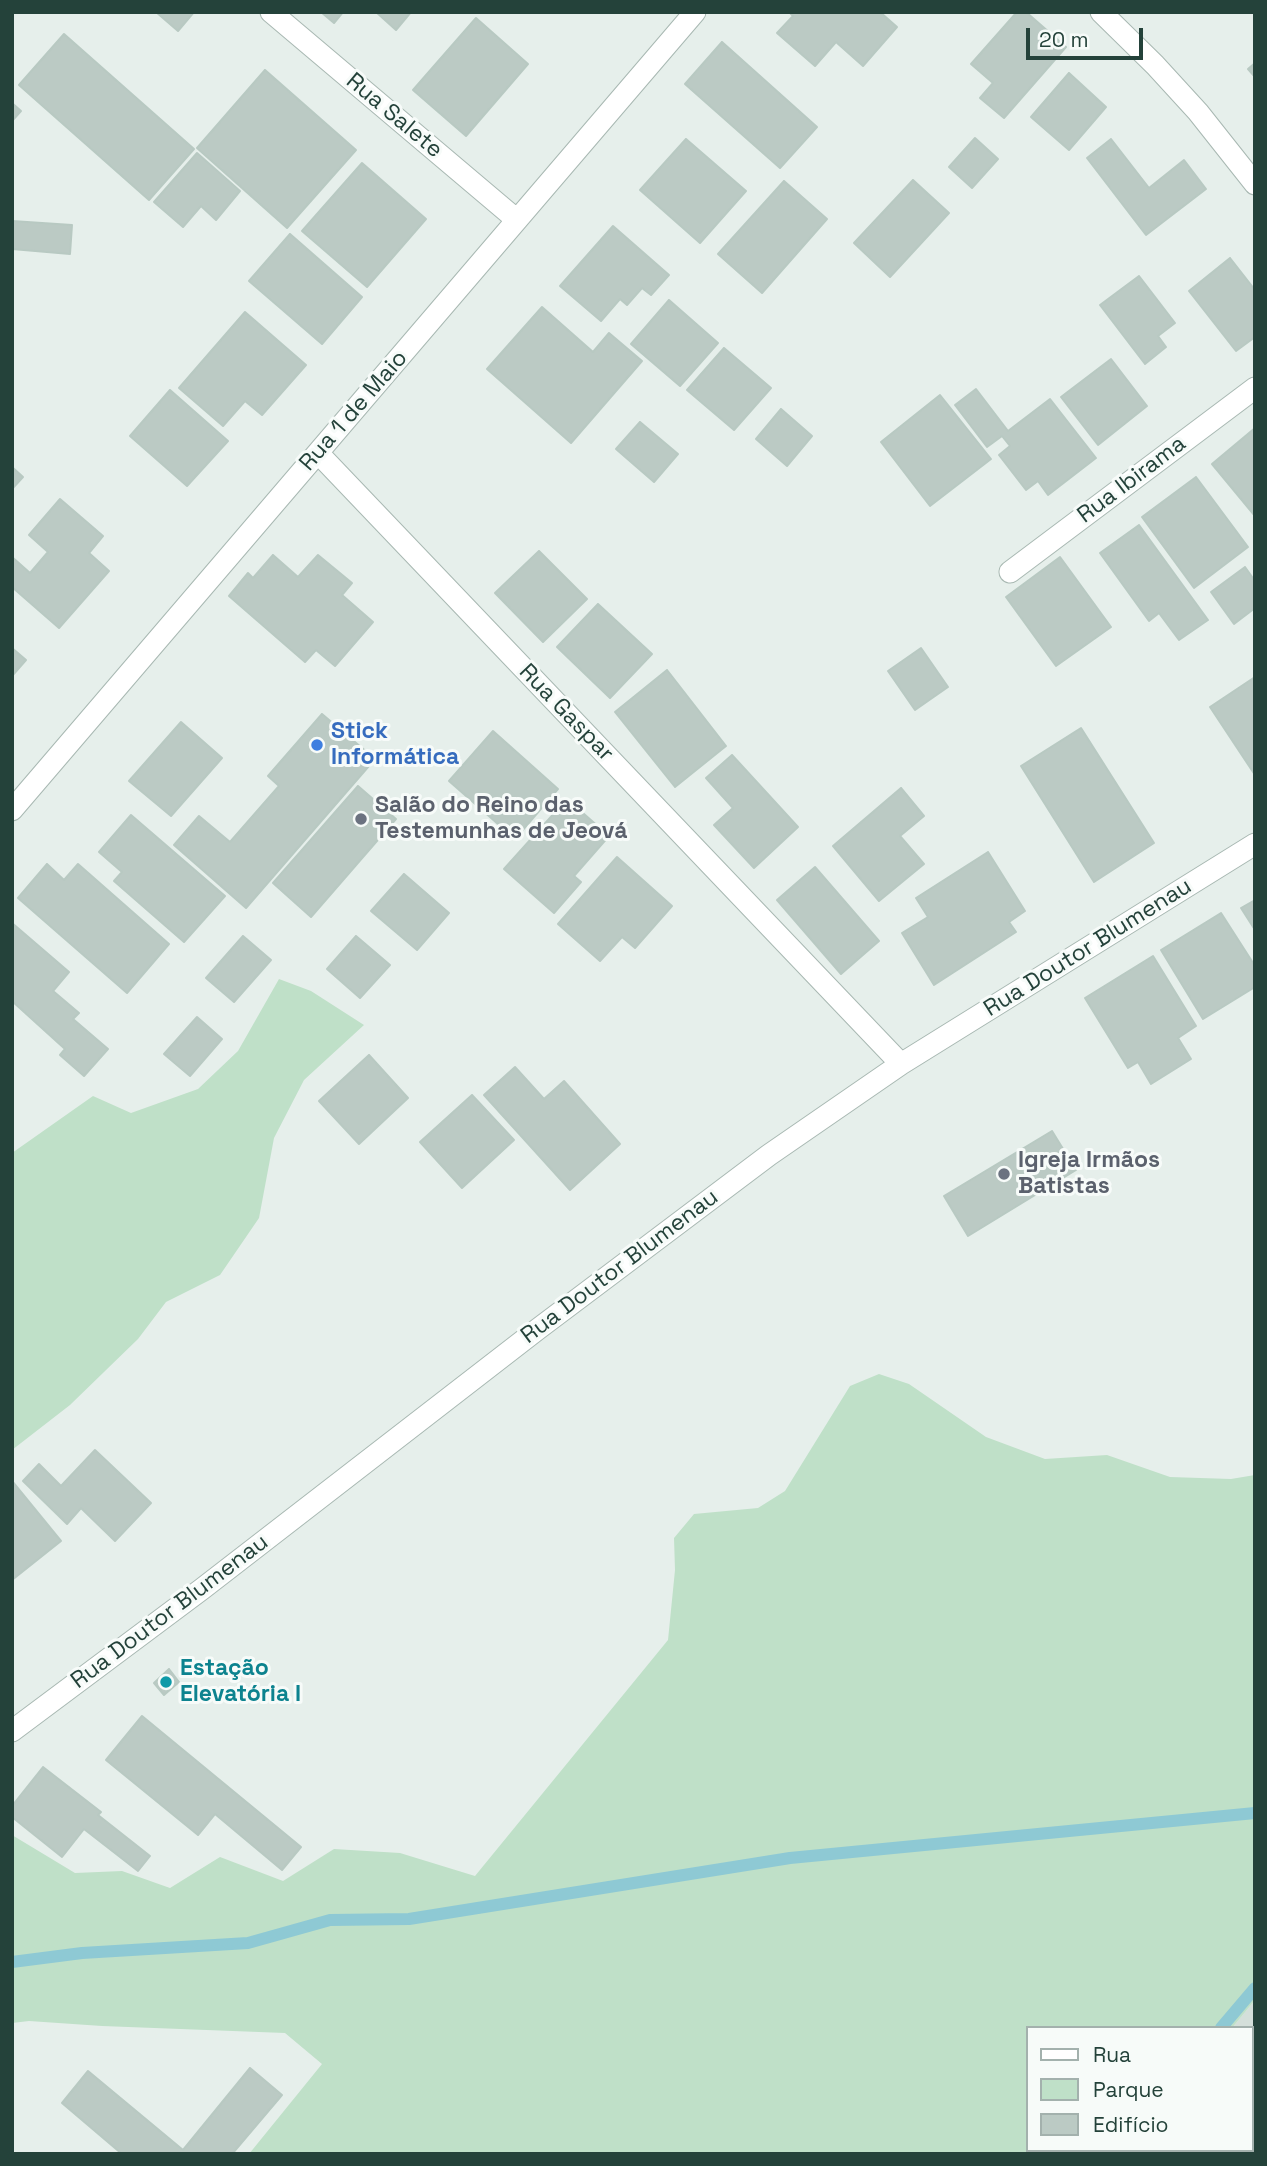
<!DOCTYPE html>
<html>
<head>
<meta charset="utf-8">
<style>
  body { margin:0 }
  #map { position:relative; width:1267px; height:2166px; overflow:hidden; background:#e6efeb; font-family:"Space Grotesk",sans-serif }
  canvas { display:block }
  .frame { position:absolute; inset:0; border:14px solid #24423a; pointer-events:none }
  .legend { position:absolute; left:1026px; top:2026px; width:228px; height:126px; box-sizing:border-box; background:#f7fbf9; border:2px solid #a3b1ad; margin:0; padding:9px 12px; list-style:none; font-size:21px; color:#24423a }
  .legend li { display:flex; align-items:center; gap:14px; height:35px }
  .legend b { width:35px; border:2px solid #a3b1ad }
  .scale { position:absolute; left:1026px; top:28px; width:117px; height:32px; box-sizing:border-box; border:4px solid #24423a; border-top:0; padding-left:9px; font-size:21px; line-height:24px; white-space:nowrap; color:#24423a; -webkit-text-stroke:5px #f7fbf9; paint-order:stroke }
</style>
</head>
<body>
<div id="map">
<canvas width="1267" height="2166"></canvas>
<div class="frame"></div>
<ul class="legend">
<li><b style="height:9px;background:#fff"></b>Rua</li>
<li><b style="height:19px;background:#bfe0c8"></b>Parque</li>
<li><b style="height:19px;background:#bbcac4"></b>Edifício</li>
</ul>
<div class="scale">20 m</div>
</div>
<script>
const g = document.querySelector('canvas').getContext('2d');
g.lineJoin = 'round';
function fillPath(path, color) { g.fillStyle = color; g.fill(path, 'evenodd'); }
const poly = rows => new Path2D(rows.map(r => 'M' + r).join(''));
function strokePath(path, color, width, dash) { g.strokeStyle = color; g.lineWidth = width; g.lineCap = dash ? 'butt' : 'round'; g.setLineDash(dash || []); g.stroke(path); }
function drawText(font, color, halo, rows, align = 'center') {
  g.font = font + ' "Space Grotesk",sans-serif'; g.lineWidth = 6; g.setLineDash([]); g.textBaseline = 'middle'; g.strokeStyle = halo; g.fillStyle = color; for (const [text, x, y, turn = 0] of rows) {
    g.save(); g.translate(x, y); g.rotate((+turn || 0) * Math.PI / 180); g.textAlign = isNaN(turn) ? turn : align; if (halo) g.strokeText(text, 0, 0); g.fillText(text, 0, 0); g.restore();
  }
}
fillPath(poly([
  [1255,2000,1255,2154,1128,2154,1131,2150,1251,2150,1251,2028,1232,2028]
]), '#d4dfda');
fillPath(poly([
  [279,979,311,991,364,1025,304,1080,274,1138,259,1218,220,1275,166,1302,138,1339,70,1405,12,1450,12,1153,93,1096,131,1113,198,1089,238,1051],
  [879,1374,909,1384,986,1437,1045,1459,1107,1455,1170,1477,1231,1479,1255,1475,1255,2000,1232,2028,1027,2028,1027,2150,1130,2150,1127,2154,249,2154,322,2064,285,2033,102,2026,29,2021,12,2023,12,1835,75,1873,122,1871,170,1888,220,1857,283,1881,334,1849,400,1853,475,1876,668,1640,675,1570,674,1538,694,1514,758,1508,785,1491,850,1386]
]), '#bfe0c8');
strokePath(poly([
  [12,1962,82,1953,248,1943,330,1920,409,1919,790,1858,1255,1813],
  [1221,2028,1255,1988],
  [1117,2154,1120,2150]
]), '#8ec9d4', 12);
const building = poly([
  [156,12,194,12,178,31,156,12],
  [321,12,343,12,334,23,321,12],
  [376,12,411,12,396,30,376,12],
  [789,12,880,12,897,27,863,66,836,42,815,66,777,33,793,16,789,12],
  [1017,12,1026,12,1066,47,1004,118,980,98,993,83,971,64,1017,12],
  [476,18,528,64,466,136,413,90,476,18],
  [64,34,194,149,149,200,19,85,64,34],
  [722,42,817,127,780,168,685,84,722,42],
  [1255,63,1255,77,1248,69,1255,63],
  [265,70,356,150,287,228,197,148,265,70],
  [1069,73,1106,107,1069,150,1031,117,1069,73],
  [12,103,21,111,12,121,12,103],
  [975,138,998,159,972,188,949,167,975,138],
  [686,139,746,191,700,243,640,190,686,139],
  [1111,139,1149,188,1184,160,1206,189,1146,235,1087,158,1111,139],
  [197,153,240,191,216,220,201,206,183,227,154,202,197,153],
  [362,163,426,219,367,287,302,231,362,163],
  [913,180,949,213,890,277,854,243,913,180],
  [784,181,827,219,762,293,718,254,784,181],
  [12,221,72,225,70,254,12,249,12,221],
  [613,226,669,275,651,295,642,288,627,305,620,299,601,321,560,286,613,226],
  [290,234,362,297,322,344,249,281,290,234],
  [1230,258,1255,290,1255,337,1236,351,1189,291,1230,258],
  [1139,276,1175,323,1158,336,1166,347,1145,364,1100,305,1139,276],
  [669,300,718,343,680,386,631,344,669,300],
  [542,307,593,352,609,333,642,361,571,443,487,369,542,307],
  [245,312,306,365,262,415,245,401,223,426,179,388,245,312],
  [724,348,771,388,734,430,687,390,724,348],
  [1111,359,1147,406,1098,445,1061,397,1111,359],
  [976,389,1008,431,1050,399,1096,458,1048,495,1038,481,1026,490,999,455,1010,446,1002,436,987,447,955,405,976,389],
  [170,390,228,441,187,486,130,436,170,390],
  [940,395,991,459,930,506,881,442,940,395],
  [781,409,812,436,787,466,756,439,781,409],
  [640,422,678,454,654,482,616,449,640,422],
  [1255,428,1255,516,1212,464,1255,428],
  [12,467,23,477,12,489,12,467],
  [1196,477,1248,547,1194,588,1142,517,1196,477],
  [60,499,103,536,89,553,109,571,59,628,12,587,12,557,30,573,48,552,29,535,60,499],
  [1139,525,1208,620,1179,640,1159,613,1149,621,1100,553,1139,525],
  [539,551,587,599,543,642,495,593,539,551],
  [273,555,298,577,318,555,352,583,342,595,373,622,335,666,316,650,305,662,229,596,248,573,253,578,273,555],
  [1060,557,1111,627,1056,666,1006,597,1060,557],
  [1245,567,1255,581,1255,608,1234,624,1211,592,1245,567],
  [598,604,652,654,610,698,557,647,598,604],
  [12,648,26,660,12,676,12,648],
  [921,648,948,687,915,710,888,671,921,648],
  [667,670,726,746,675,787,615,712,667,670],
  [1255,677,1255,775,1210,707,1255,677],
  [322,714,375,759,246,908,174,845,199,816,230,842,279,786,268,776,322,714],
  [181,722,222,758,171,816,129,781,181,722],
  [1081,728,1154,843,1094,882,1021,766,1081,728],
  [493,731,558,789,515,839,449,781,493,731],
  [732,755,798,827,754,868,714,825,733,808,706,778,732,755],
  [358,786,396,819,311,917,273,883,358,786],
  [901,788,924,816,900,836,924,864,879,901,833,846,901,788],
  [567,799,609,836,574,876,581,882,554,913,504,869,567,799],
  [131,815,225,896,184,942,114,881,122,872,99,852,131,815],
  [988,852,1025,911,1009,922,1016,932,934,985,902,933,928,917,916,898,988,852],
  [617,857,672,906,635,948,622,937,600,961,558,924,617,857],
  [47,864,64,880,78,864,169,944,127,993,18,898,47,864],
  [815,867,879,941,841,974,777,900,815,867],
  [404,874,449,913,417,950,371,911,404,874],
  [1255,900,1255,930,1241,908,1255,900],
  [1221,913,1255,966,1255,987,1203,1019,1161,950,1221,913],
  [12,923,69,972,53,991,79,1013,73,1019,108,1049,84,1076,60,1055,65,1049,12,1001,12,923],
  [243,936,271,960,234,1002,206,978,243,936],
  [356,936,390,965,360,998,327,969,356,936],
  [1153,956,1196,1026,1178,1038,1191,1059,1151,1084,1138,1062,1128,1068,1085,998,1153,956],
  [197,1017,222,1039,190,1076,164,1054,197,1017],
  [369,1055,408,1098,359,1144,319,1101,369,1055],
  [515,1067,544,1099,564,1081,620,1144,570,1190,484,1095,515,1067],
  [472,1095,514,1140,462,1188,420,1142,472,1095],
  [1052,1131,1076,1170,968,1236,944,1196,1052,1131],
  [95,1450,151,1503,115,1541,81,1508,67,1524,23,1481,39,1464,61,1486,95,1450],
  [12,1481,61,1541,12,1580,12,1481],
  [169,1669,179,1682,164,1695,154,1683,169,1669],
  [142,1716,301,1847,282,1870,215,1814,198,1835,106,1760,142,1716],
  [43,1767,101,1812,98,1815,150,1856,138,1871,84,1829,62,1857,12,1817,12,1806,43,1767],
  [250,2068,282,2095,232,2154,122,2154,62,2103,88,2071,183,2150,250,2068]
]);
fillPath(building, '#bbcac4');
strokePath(building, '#b8c9c2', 2);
const minor = poly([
  [271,12,517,220],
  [1101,12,1155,65,1198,112,1255,184],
  [318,453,901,1064],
  [1010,572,1255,388],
  [12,810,695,12],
  [12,1731,202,1589,538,1329,769,1155,901,1064,1255,844]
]);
strokePath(minor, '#a8b8b2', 23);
strokePath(minor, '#fff', 21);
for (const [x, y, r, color] of [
  [317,745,7,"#3f7fe0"],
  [361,819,7,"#6b7280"],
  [1004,1174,7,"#6b7280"],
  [166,1682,7,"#0f9aa8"]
]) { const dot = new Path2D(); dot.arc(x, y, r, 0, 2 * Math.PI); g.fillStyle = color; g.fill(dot); strokePath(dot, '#f7fbf9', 2.5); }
drawText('23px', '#24423a', '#f7fbf9', [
  ["Rua Salete",394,116,40],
  ["Rua 1 de Maio",354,411,-49],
  ["Rua Ibirama",1132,480,-37],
  ["Rua Gaspar",566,713,46],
  ["Rua Doutor Blumenau",1088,948,-32],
  ["Rua Doutor Blumenau",620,1267,-37],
  ["Rua Doutor Blumenau",170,1612,-37]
]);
drawText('bold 23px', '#366cbe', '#f7fbf9', [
  ["Stick",331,732],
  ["Informática",331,758]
], 'left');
drawText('bold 23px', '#5b616d', '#f7fbf9', [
  ["Salão do Reino das",375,806],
  ["Testemunhas de Jeová",375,832],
  ["Igreja Irmãos",1018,1161],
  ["Batistas",1018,1187]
], 'left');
drawText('bold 23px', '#0d838f', '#f7fbf9', [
  ["Estação",180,1669],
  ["Elevatória I",180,1695]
], 'left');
</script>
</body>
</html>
